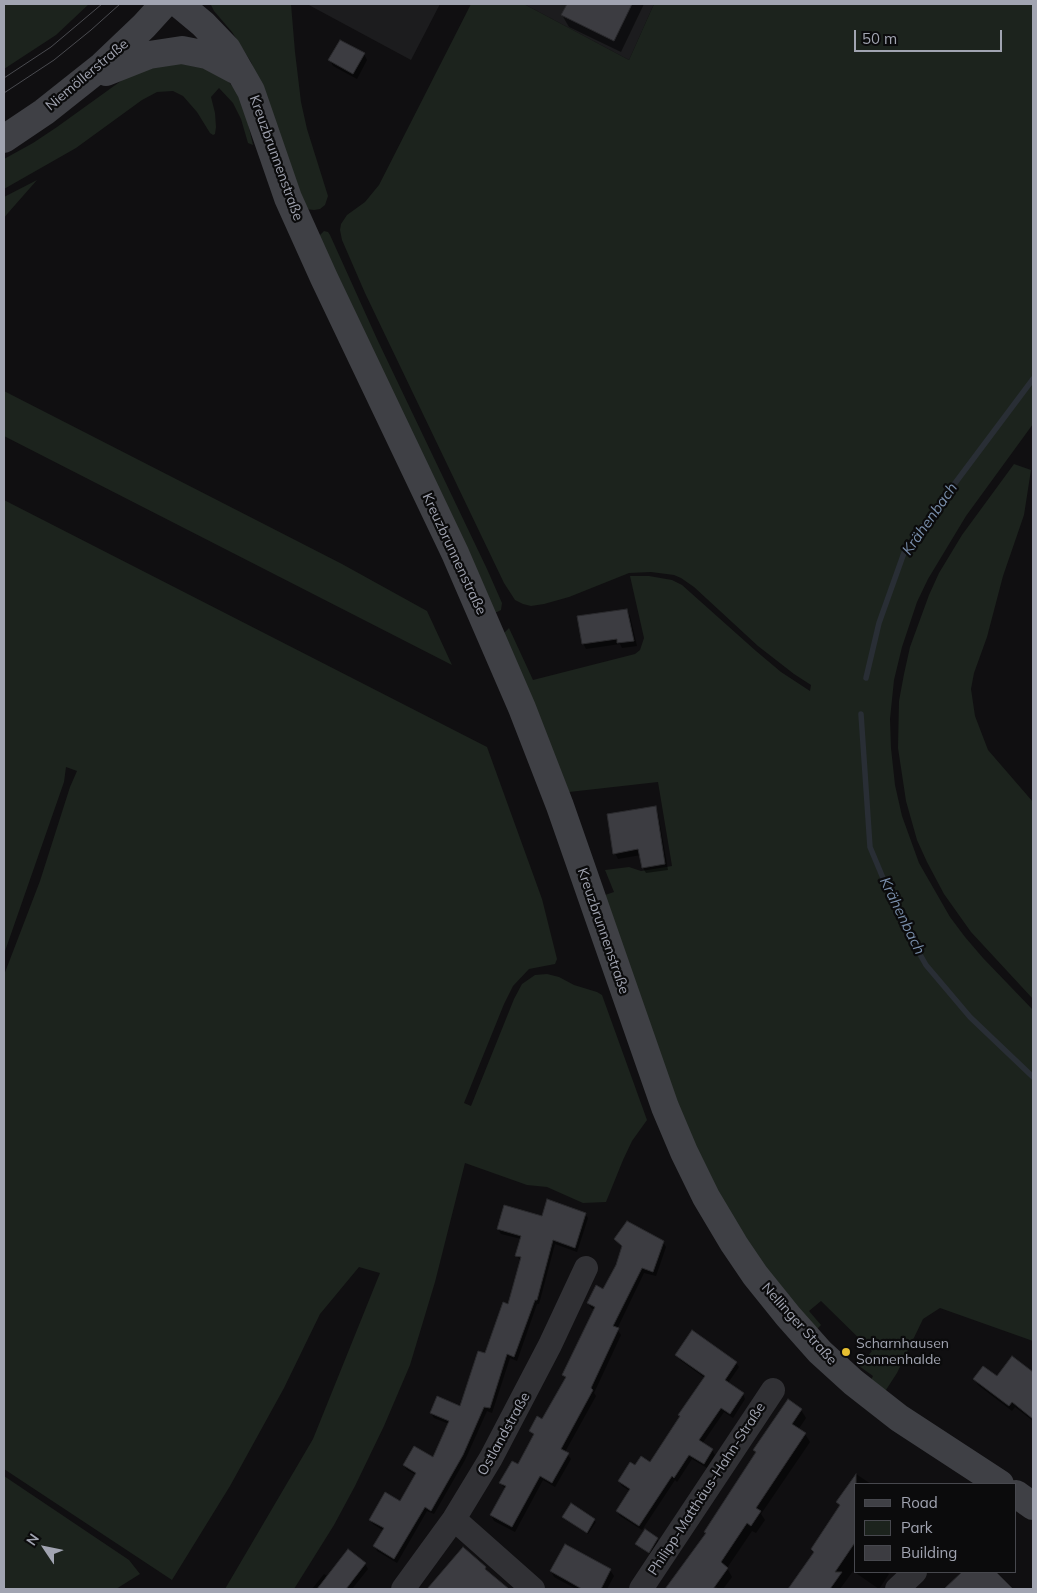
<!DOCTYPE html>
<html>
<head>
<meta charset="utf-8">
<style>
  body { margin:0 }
  #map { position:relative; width:1037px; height:1593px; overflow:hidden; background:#100f11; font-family:Mulish,sans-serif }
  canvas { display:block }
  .frame { position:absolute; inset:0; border:5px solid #a1a4b1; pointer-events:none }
  .legend { position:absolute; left:854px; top:1483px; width:162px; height:90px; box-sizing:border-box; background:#0b0b0c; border:1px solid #47484e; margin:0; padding:6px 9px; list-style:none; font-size:15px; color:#a1a4b1 }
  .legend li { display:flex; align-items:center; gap:10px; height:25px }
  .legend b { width:25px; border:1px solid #47484e }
  .north { position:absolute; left:20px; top:1523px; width:50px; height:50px; -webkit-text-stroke:4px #0b0b0c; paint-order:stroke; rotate:304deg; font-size:14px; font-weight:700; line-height:20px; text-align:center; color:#a1a4b1 }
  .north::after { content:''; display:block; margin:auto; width:18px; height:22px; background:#a1a4b1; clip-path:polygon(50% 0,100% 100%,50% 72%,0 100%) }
  .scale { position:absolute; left:854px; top:30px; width:148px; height:22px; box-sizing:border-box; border:2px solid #a1a4b1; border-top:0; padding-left:6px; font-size:15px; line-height:18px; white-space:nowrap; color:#a1a4b1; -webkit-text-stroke:4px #0b0b0c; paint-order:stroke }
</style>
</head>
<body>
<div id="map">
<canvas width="1037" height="1593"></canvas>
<div class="frame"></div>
<ul class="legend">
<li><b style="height:6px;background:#3f4045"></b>Road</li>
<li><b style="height:14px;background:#1c231d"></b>Park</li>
<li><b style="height:14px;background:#3c3c41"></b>Building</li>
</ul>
<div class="north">N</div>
<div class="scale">50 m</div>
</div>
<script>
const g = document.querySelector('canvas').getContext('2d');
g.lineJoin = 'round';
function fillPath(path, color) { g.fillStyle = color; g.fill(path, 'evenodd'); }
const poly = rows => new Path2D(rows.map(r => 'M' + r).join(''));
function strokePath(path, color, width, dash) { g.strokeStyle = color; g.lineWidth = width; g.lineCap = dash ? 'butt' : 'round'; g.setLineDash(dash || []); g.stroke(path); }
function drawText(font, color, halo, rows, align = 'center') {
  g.font = font + ' Mulish,sans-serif'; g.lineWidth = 4.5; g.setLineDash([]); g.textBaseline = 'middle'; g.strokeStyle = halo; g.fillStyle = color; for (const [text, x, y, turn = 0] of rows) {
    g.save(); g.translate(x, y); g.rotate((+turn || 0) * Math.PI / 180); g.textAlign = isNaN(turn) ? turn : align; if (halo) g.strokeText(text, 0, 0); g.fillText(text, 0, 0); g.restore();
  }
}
fillPath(poly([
  [307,4,440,4,411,60],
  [524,4,654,4,629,60]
]), '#1c1c1e');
fillPath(poly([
  [4,4,89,4,56,35,4,69],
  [212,4,291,4,295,52,301,102,307,129,328,196,325,205,320,209,314,210,306,209,251,62,232,32,214,11,211,5],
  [471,4,524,4,629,60,654,4,1033,4,1033,424,966,516,928,579,917,602,902,647,894,680,890,719,891,748,895,785,902,816,919,863,950,917,965,937,983,958,1033,1010,1033,1341,940,1308,923,1319,897,1373,884,1393,870,1382,873,1376,859,1366,872,1351,821,1301,809,1311,821,1325,815,1331,760,1264,693,1149,602,896,614,892,605,870,629,867,641,871,672,866,658,782,569,792,504,633,509,628,533,680,635,654,640,650,644,638,630,576,649,576,672,580,682,585,756,651,781,672,810,691,811,685,794,674,758,646,694,587,681,578,674,575,651,572,629,573,569,597,544,604,531,606,523,604,515,600,504,583,365,293,342,240,340,230,341,224,347,215,365,202,379,185],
  [186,59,228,81,237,92,245,111,253,145,248,143,241,119,233,103,219,88,211,97,215,113,216,127,215,134,213,135,210,133,197,112,183,96,173,91,157,92,142,100,76,148,4,189,4,159,33,143,57,127,132,73],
  [37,180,8,213,4,218,4,197],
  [324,231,328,232,330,235,377,339,487,569,502,603,501,610,497,612,494,612,319,236],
  [4,391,342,564,427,611,452,665,4,436],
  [1014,464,1031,470,1024,515,1003,576,987,637,974,673,971,689,975,716,988,750,1033,802,1033,999,971,932,944,894,927,862,917,840,906,801,898,748,899,701,904,674,910,647,929,595,939,573,962,535],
  [4,500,487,747,542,899,557,959,555,964,529,969,513,986,504,1004,464,1103,471,1106,514,999,522,984,535,975,547,974,559,977,574,985,597,992,602,995,647,1120,632,1141,623,1160,606,1202,583,1203,547,1187,527,1185,465,1163,435,1282,410,1365,384,1426,355,1486,334,1525,294,1589,225,1589,313,1439,380,1273,359,1267,320,1314,284,1388,230,1486,172,1580,4,1469,4,975,40,881,70,787,77,771,66,767,64,782,4,954],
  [4,1476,129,1560,140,1574,116,1589,4,1589]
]), '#1c231d');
fillPath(poly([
  [568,4,644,4,621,52,569,27,562,15],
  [364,54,367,60,357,79,333,66,330,60],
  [627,610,630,616,637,646,622,648,620,644,586,649,583,643],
  [655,807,658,813,668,870,646,873,643,868,641,855,618,859,615,853],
  [585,1214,588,1218,577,1252,555,1244,539,1304,537,1304,517,1361,510,1358,492,1413,487,1411,465,1460,434,1514,427,1511,397,1563,377,1551,375,1546,384,1531,373,1524,370,1520,401,1503,416,1475,407,1470,404,1465,434,1459,449,1424,434,1418,431,1413,461,1408,509,1305,521,1261,516,1255,521,1239,501,1234,498,1229,543,1217],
  [615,1239,663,1242,666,1247,656,1276,644,1273,617,1329,621,1335,594,1393,596,1396,565,1452,571,1459,555,1487,543,1480,515,1532,494,1521,491,1515,505,1489,501,1483,518,1466,534,1437,531,1431,543,1421,566,1379,563,1375,594,1310,591,1308,588,1303,604,1291,617,1265,623,1248],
  [677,1355,736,1363,739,1367,728,1383,743,1394,745,1399,733,1418,724,1412,702,1444,712,1450,715,1455,707,1468,692,1459,677,1482,675,1480,642,1530,620,1516,617,1511,630,1491,622,1486,619,1481,635,1467,650,1464,705,1378,680,1360],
  [1013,1358,1033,1373,1033,1421,1015,1407,1012,1411,978,1385,975,1379,997,1378],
  [801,1410,806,1418,798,1430,805,1434,810,1442,761,1514,765,1520,756,1533,752,1531,727,1568,732,1577,723,1589,719,1589,712,1584,709,1589,667,1589,707,1535,756,1453,755,1450],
  [856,1474,871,1484,856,1484,856,1572,887,1572,889,1574,879,1589,853,1571,840,1589,790,1589,815,1554,812,1549,840,1507,838,1503],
  [572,1505,596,1522,588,1534,564,1517],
  [657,1539,659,1542,650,1554,637,1544],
  [565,1546,610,1570,614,1576,607,1589,576,1589,554,1577,551,1571],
  [463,1549,485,1568,488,1574,507,1589,428,1589],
  [365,1564,368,1569,352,1589,312,1589,324,1574,328,1577],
  [968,1572,971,1573,973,1572,994,1572,1009,1589,946,1589,954,1581,956,1584]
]), '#0007');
strokePath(poly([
  [866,678,879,623,905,550,1033,379],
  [861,714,870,847,901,921,926,965,970,1017,1033,1077]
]), '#292e35', 5.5);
const building = poly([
  [567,4,632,4,614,41,561,15,567,4],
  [340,40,365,53,353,74,328,60,340,40],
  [627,609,634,641,617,643,617,639,582,644,577,616,627,609],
  [656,806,665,864,642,868,638,849,613,854,607,814,656,806],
  [547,1199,586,1213,575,1248,553,1240,537,1300,535,1300,514,1357,507,1354,490,1408,484,1407,463,1455,431,1511,425,1507,394,1559,373,1546,384,1528,369,1520,385,1492,400,1501,416,1473,403,1465,414,1446,433,1457,449,1421,430,1413,437,1396,460,1406,478,1351,485,1353,503,1302,508,1304,521,1257,515,1256,521,1236,497,1229,504,1205,542,1216,547,1199],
  [627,1221,664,1241,653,1272,642,1268,613,1326,619,1328,591,1388,593,1390,561,1449,569,1453,552,1483,540,1476,512,1527,490,1515,506,1486,499,1483,512,1461,518,1464,534,1434,529,1431,537,1416,542,1419,566,1377,562,1375,595,1307,587,1303,596,1285,603,1289,616,1265,622,1246,614,1239,627,1221],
  [692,1330,737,1362,725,1380,744,1393,730,1414,721,1408,699,1440,713,1449,704,1464,689,1455,674,1478,672,1476,639,1526,616,1511,630,1489,618,1481,630,1462,635,1465,641,1456,650,1462,680,1416,678,1415,705,1376,675,1355,692,1330],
  [1012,1356,1033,1372,1033,1419,1012,1402,1009,1406,973,1379,983,1366,997,1376,1012,1356],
  [788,1399,802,1409,792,1424,806,1433,756,1508,761,1511,751,1526,747,1523,721,1562,728,1568,713,1589,665,1589,706,1533,704,1532,756,1452,753,1450,788,1399],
  [856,1474,856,1541,835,1572,842,1572,830,1589,788,1589,814,1552,811,1549,840,1505,836,1502,856,1474],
  [571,1503,595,1519,587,1533,562,1517,571,1503],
  [645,1529,658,1538,649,1553,635,1544,645,1529],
  [565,1544,611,1569,601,1589,582,1589,550,1571,565,1544],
  [463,1547,486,1567,485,1569,509,1589,427,1589,463,1547],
  [348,1549,366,1563,346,1589,317,1589,348,1549],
  [962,1572,996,1572,1013,1589,944,1589,962,1572]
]);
fillPath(building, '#3c3c41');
strokePath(building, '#2a2a2d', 1);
strokePath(poly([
  [454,1519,533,1589],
  [403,1589,454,1519,491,1458,550,1345,586,1268],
  [641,1589,773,1390],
  [897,1589,915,1572]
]), '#313135', 24);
strokePath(poly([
  [179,4,203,24,227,49,251,91,288,198,324,278,455,553,522,708,560,806,665,1107,684,1152,706,1197,734,1244,755,1275,788,1316,820,1352,853,1382,899,1418,1000,1484],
  [106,72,149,55,182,50,207,55,239,72],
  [4,139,44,112,102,66,144,26,164,4],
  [1016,1494,1033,1506]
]), '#3f4045', 28);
strokePath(poly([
  [4,78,51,47,102,4],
  [4,93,54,60,91,30,120,4]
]), '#4a4b50', 1);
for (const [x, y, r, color] of [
  [846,1352,5,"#e7bf31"]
]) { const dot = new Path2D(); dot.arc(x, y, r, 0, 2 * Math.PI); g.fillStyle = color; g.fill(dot); strokePath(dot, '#0b0b0c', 2); }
drawText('14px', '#a1a4b1', '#0b0b0c', [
  ["Niemöllerstraße",87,75,-40],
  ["Kreuzbrunnenstraße",276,158,70],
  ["Kreuzbrunnenstraße",454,554,65],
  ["Kreuzbrunnenstraße",603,931,71],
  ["Nellinger Straße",799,1324,48],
  ["Ostlandstraße",504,1434,-61],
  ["Philipp-Matthäus-Hahn-Straße",707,1489,-57]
]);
drawText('14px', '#a1a4b1', '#0b0b0c', [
  ["Scharnhausen",856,1344],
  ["Sonnenhalde",856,1360]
], 'left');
drawText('italic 15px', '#798eab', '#0b0b0c', [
  ["Krähenbach",930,519,-55],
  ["Krähenbach",902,916,64]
]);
</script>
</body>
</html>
